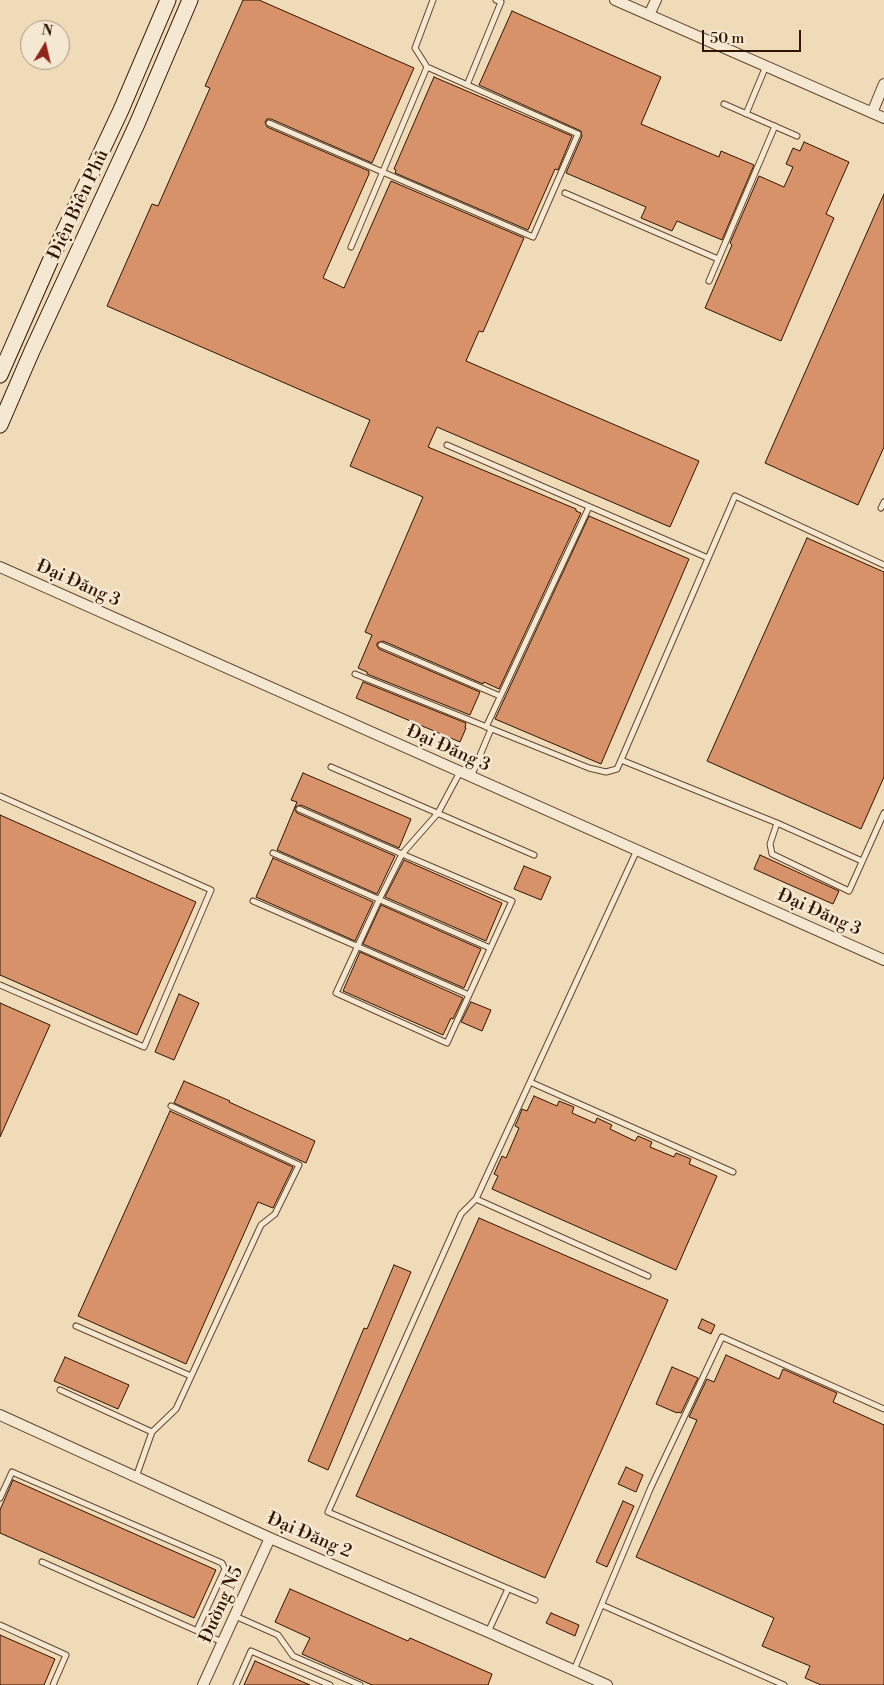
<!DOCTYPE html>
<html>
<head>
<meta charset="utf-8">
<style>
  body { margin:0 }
  #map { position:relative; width:884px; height:1685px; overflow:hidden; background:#f0dbb9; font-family:"Libre Bodoni",serif }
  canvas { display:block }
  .north { position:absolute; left:20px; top:20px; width:50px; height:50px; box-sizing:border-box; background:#f5e8d2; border:1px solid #a7947e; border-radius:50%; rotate:9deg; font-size:14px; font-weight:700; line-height:20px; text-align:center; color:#321500 }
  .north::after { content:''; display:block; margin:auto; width:18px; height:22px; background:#8f2418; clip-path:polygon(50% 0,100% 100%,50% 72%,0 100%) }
  .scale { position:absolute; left:702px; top:30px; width:99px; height:22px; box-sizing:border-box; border:2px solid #321500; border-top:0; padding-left:6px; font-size:15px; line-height:18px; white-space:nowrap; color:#321500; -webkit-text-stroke:4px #f5e8d2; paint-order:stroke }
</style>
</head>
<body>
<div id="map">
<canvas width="884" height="1685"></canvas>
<div class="north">N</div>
<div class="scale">50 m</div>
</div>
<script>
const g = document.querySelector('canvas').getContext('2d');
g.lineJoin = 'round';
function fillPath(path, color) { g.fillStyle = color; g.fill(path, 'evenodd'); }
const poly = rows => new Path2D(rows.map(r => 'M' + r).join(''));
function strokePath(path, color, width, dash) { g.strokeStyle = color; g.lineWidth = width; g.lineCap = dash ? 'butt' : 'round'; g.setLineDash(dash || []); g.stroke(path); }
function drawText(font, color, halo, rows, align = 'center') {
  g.font = font + ' "Libre Bodoni",serif'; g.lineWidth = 5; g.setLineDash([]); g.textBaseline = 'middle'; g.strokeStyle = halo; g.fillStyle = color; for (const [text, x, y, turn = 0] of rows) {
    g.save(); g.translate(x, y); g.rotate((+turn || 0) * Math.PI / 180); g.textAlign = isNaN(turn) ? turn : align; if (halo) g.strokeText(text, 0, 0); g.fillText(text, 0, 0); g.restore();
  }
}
const building = poly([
  [243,0,259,0,414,68,372,163,271,119,267,119,265,122,267,127,369,171,369,174,323,278,344,288,391,181,524,238,483,332,479,331,466,361,699,461,670,527,437,427,428,447,576,509,576,511,581,513,499,689,484,682,483,684,383,641,377,643,377,646,379,649,480,692,470,715,367,674,367,672,358,668,372,635,365,632,423,497,350,466,370,420,107,306,152,204,158,206,210,88,205,86,243,0],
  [512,11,661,77,641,124,719,157,721,151,754,165,722,240,677,221,672,231,641,218,646,207,566,173,582,136,581,131,479,85,512,11],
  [434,77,572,136,558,170,555,169,528,230,395,173,396,170,394,169,434,77],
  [804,142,849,162,826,214,834,218,781,341,705,308,732,245,730,243,759,176,784,187,793,167,786,164,793,148,800,151,804,142],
  [884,194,884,447,858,505,765,463,884,194],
  [589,516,689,559,601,764,495,719,589,516],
  [807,538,884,572,884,777,861,829,707,761,807,538],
  [363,682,466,723,465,728,466,728,460,742,356,698,363,682],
  [303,773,411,819,399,848,301,805,295,807,295,810,297,813,395,856,377,894,277,850,297,802,291,800,303,773],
  [0,815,196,902,137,1035,0,975,0,815],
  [760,855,839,891,833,904,754,869,760,855],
  [273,858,373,902,355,941,256,897,273,858],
  [404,860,502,903,486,941,385,897,404,860],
  [524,866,551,877,541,900,514,889,524,866],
  [381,905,481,949,464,988,363,944,381,905],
  [360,952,463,998,453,1019,451,1018,443,1035,343,991,360,952],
  [179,994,199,1003,174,1060,155,1052,179,994],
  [471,1002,491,1010,482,1031,461,1022,471,1002],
  [0,1003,50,1025,0,1137,0,1003],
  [184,1081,230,1101,229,1102,315,1141,306,1163,174,1103,184,1081],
  [534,1096,557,1106,559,1101,574,1107,572,1113,595,1123,597,1118,612,1125,610,1129,635,1141,638,1136,652,1142,650,1147,674,1157,676,1153,691,1159,689,1164,717,1176,676,1270,492,1189,498,1176,494,1174,502,1156,506,1158,519,1128,515,1126,519,1117,522,1109,527,1111,534,1096],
  [170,1111,293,1167,273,1208,258,1202,186,1364,78,1316,170,1111],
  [479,1218,668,1300,545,1578,356,1496,479,1218],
  [394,1265,411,1272,328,1470,308,1461,364,1328,367,1329,394,1265],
  [702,1319,715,1325,711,1334,698,1328,702,1319],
  [726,1355,779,1379,783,1369,837,1393,833,1402,884,1425,884,1685,821,1685,805,1678,810,1666,762,1646,774,1618,636,1557,697,1420,689,1417,706,1381,707,1379,714,1382,726,1355],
  [65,1357,129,1385,118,1409,54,1381,65,1357],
  [672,1367,698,1378,681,1413,678,1412,677,1413,656,1404,672,1367],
  [626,1467,643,1475,636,1492,618,1484,626,1467],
  [13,1480,216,1570,194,1618,0,1533,0,1510,13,1480],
  [623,1501,634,1506,607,1567,596,1562,623,1501],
  [290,1589,408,1641,410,1638,492,1674,488,1685,372,1685,302,1654,310,1638,275,1622,290,1589],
  [551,1613,579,1625,575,1636,546,1623,551,1613],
  [0,1635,55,1659,44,1685,0,1685,0,1635],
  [255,1661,287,1675,310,1685,244,1685,255,1661]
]);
fillPath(building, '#d79269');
strokePath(building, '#321500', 1);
const service = poly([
  [467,85,501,2,496,0],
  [724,104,797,136],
  [746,114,766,66],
  [269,123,533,237,578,134,427,67,415,48,433,0],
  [565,193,718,259],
  [351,247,427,67],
  [709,281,775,126],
  [447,445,708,558],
  [881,508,884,502],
  [381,645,500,696],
  [355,674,589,768,606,772,617,769,621,760,735,496,884,565],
  [486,727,589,507],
  [621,760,777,823,862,861],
  [331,767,534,855],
  [471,777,491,729],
  [0,796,211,890,144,1047,0,985],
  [299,809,402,854,512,901,447,1043,336,993,379,900,402,854,438,813,460,772],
  [777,823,770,844,772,854,849,891,884,813],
  [273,853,490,948],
  [253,901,469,995],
  [530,1082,733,1172],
  [476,1199,648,1276],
  [76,1326,191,1376],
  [60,1390,152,1432],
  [136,1477,152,1432,176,1409,261,1225,275,1214,299,1165,171,1106],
  [0,1498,12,1472,222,1563,225,1569,197,1630],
  [42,1562,222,1642],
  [535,1600,328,1512,461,1214,476,1199,637,850],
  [602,1605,784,1685],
  [235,1616,278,1635,293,1656,360,1685],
  [0,1625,66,1655,53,1685],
  [488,1632,508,1589],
  [574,1670,651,1487,722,1337,884,1409],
  [236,1685,251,1651,330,1685]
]);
const minor = poly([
  [615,0,884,118],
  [649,15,656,0],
  [872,113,884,84],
  [0,567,884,960],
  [0,1415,270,1538,488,1632,607,1685],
  [203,1685,270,1538]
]);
const secondary = poly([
  [0,375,51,259,121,110,168,0],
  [0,425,32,351,137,124,190,0]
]);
strokePath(service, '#62462e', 7);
strokePath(minor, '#62462e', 12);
strokePath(secondary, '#321500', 17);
strokePath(service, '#f5e8d2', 5);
strokePath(minor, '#f5e8d2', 10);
strokePath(secondary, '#f5e8d2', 15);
drawText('18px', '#321500', '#f5e8d2', [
  ["Điện Biên Phủ",79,205,-65],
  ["Đại Đăng 3",78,584,24],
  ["Đại Đăng 3",448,749,24],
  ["Đại Đăng 3",819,913,24],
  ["Đại Đăng 2",309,1536,23],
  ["Đường N5",222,1605,-66]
]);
</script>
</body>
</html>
